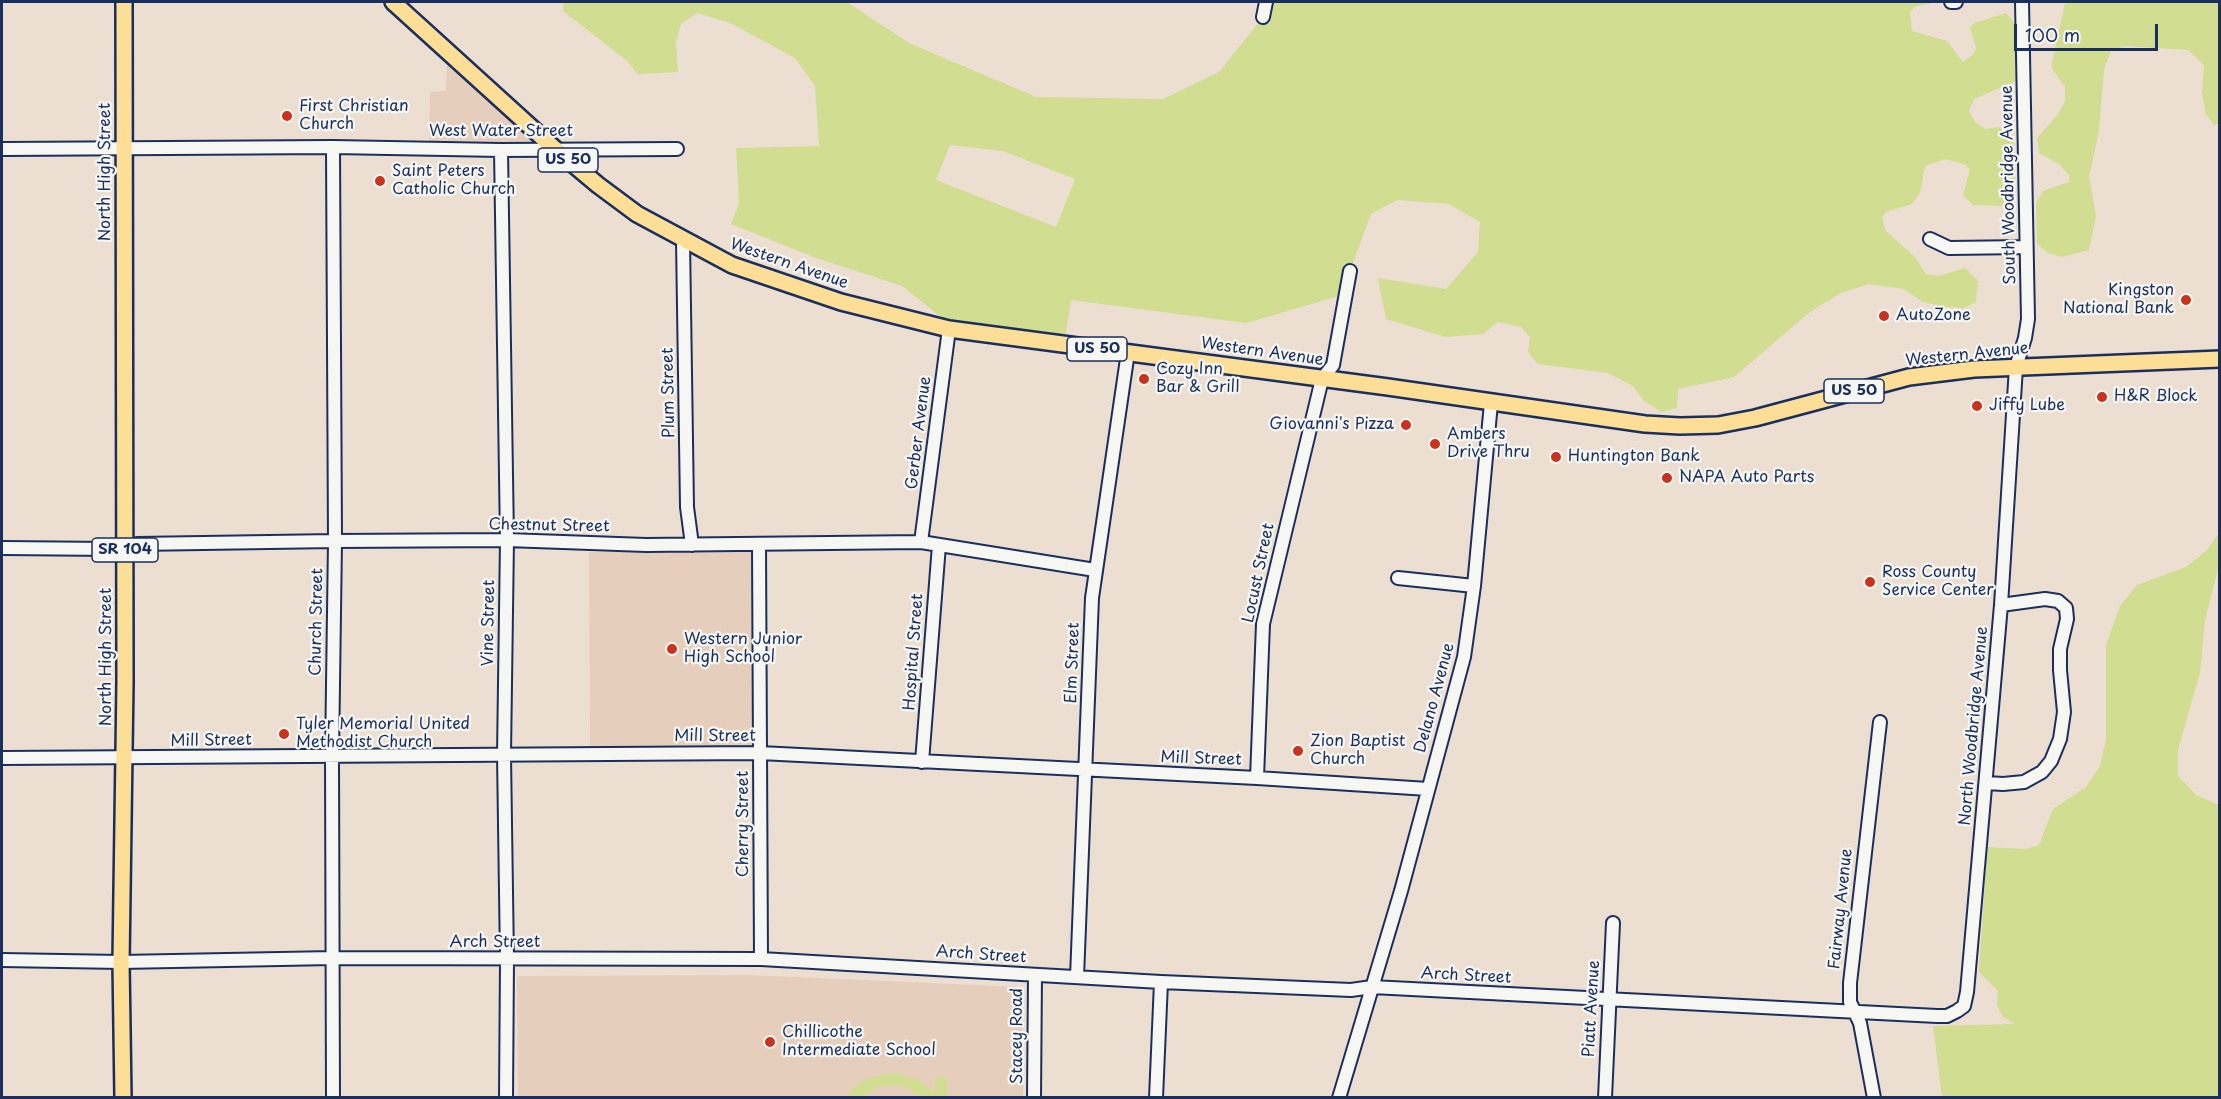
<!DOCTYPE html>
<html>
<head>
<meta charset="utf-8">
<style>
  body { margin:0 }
  #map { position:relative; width:2221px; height:1099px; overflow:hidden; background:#ecdfd2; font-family:"Playpen Sans",sans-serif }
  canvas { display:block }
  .frame { position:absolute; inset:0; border:3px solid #1b2f5e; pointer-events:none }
  .scale { position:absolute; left:2014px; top:24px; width:144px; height:27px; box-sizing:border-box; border:3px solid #1b2f5e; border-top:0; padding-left:8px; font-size:18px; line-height:21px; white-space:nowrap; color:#1b2f5e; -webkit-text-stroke:4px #f6f6f2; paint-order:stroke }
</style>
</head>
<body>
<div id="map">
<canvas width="2221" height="1099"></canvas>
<div class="frame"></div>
<div class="scale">100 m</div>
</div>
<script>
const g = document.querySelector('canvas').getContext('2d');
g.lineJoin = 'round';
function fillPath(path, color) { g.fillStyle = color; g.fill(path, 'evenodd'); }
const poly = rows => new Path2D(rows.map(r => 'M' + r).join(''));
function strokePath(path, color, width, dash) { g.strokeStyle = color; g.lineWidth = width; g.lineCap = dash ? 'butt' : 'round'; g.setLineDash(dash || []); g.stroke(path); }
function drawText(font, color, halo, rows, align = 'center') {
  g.font = font + ' "Playpen Sans",sans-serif'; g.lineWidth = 4.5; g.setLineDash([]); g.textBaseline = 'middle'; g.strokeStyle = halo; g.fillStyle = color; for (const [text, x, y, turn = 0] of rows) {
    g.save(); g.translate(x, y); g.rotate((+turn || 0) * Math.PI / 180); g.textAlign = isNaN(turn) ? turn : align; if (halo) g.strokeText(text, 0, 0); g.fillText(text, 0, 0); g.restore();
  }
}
fillPath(poly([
  [447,57,541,145,429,144,430,92,446,91],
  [589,552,754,552,753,746,590,748],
  [748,975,1022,987,1023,1097,518,1097,517,976]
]), '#e5cebb');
fillPath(poly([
  [564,2,847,2,909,43,1036,97,1163,99,1219,72,1263,17,1266,2,1935,2,1914,7,1910,12,1912,31,1947,41,1963,62,1974,54,1976,48,1970,28,1974,23,2006,13,2015,23,2018,76,2014,82,1974,99,1969,111,1975,122,1985,129,1999,127,2013,140,2016,160,2013,200,2001,206,1973,205,1963,195,1970,169,1964,164,1945,159,1925,166,1920,193,1912,204,1886,212,1882,218,1886,231,1915,257,1926,274,1939,276,1965,268,1978,281,1976,302,1964,308,1942,307,1921,301,1904,289,1869,284,1841,293,1811,311,1734,377,1678,389,1677,408,1662,412,1644,401,1633,386,1608,373,1538,364,1528,352,1530,337,1521,327,1498,322,1483,334,1446,337,1386,319,1378,278,1446,289,1478,252,1480,222,1449,204,1397,200,1371,214,1350,271,1346,294,1246,323,1071,300,1065,339,947,322,902,286,816,258,731,224,739,203,736,148,819,146,815,86,795,58,730,23,697,13,681,24,676,43,678,72,638,74,626,60,563,11],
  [950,145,1003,151,1075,179,1056,227,936,180],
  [2064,2,2219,2,2220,123,2214,125,2206,114,2202,93,2204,65,2188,50,2124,46,2111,51,2104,69,2099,131,2089,177,2096,216,2089,250,2062,257,2048,253,2037,244,2036,203,2043,191,2069,182,2069,175,2059,164,2039,153,2037,138,2059,113,2065,101,2065,87,2052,69,2052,62,2065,3],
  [2219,533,2219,565,2205,620,2200,673,2178,750,2178,776,2196,795,2219,805,2219,1097,1942,1097,1933,1026,2015,1024,2003,1017,1997,1005,1998,991,1979,972,1987,847,2026,849,2039,845,2053,809,2086,787,2100,766,2106,740,2106,645,2120,606,2137,585,2186,567,2207,550],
  [892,1073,917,1079,935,1093,935,1077,947,1077,947,1097,922,1097,905,1087,892,1085,878,1087,861,1097,846,1097,852,1089,866,1079]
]), '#d1dd90');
const minor = poly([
  [1951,2,1956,2],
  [1263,17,1266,2],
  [333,147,335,541,332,756,333,1098],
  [2,149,333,147,501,150,677,149],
  [501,150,507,540,504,755,507,960,506,1098],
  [1930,239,1949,248,2026,247],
  [683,240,687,507,692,545],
  [921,542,949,329],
  [759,544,761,959],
  [2,548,112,549,137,544,335,541,507,540,646,545,921,542,1095,570],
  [1398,578,1474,586],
  [2,758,760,753,1257,778,1428,789],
  [922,762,939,545],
  [1257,778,1263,624,1322,379,1333,365,1350,271],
  [1987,783,2003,784,2024,782,2042,772,2051,761,2060,739,2064,712,2060,670,2060,649,2067,619,2066,608,2058,601,2045,599,2001,605],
  [2,960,121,962,333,958,761,959,1161,982,1351,990,1372,987,1937,1016,1947,1016,1957,1011,1964,1006,1967,992,2001,605,2016,367,2025,338,2028,319,2022,2],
  [1077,977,1092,598,1128,352],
  [1034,1098,1035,975],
  [1156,1098,1161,982],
  [1339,1098,1401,891,1464,657,1474,586,1491,403],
  [1605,1098,1613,923],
  [1874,1098,1860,1023,1850,1002,1850,983,1880,722]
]);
const major = poly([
  [393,2,555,149,598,185,637,214,732,265,841,302,949,329,1388,387,1645,424,1680,426,1718,425,1755,418,1909,377,1974,369,2220,359],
  [123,1098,121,962,125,682,124,2]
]);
strokePath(minor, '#1b2f5e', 16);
strokePath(major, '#1b2f5e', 20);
strokePath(minor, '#f6f6f2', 12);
strokePath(major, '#fcde96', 15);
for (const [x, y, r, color] of [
  [287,116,6,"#c8321e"],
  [380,181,6,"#c8321e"],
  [2186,300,6,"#c8321e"],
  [1884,316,6,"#c8321e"],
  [1144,379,6,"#c8321e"],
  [2102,397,6,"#c8321e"],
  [1977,406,6,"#c8321e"],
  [1406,425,6,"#c8321e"],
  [1435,444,6,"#c8321e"],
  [1556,457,6,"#c8321e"],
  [1667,478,6,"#c8321e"],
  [1870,582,6,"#c8321e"],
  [672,649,6,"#c8321e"],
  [284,734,6,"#c8321e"],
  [1298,751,6,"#c8321e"],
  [770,1042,6,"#c8321e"]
]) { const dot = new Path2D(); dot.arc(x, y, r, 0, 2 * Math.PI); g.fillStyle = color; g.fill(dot); strokePath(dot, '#f6f6f2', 2); }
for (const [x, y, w] of [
  [568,160,60],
  [1097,349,60],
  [1854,391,60],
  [125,550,66]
]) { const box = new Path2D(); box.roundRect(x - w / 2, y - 12, w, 24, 4.5); g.fillStyle = '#f6f6f2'; g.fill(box); strokePath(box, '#1b2f5e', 1.5); }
drawText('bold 15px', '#1b2f5e', null, [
  ["US 50",568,160],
  ["US 50",1097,349],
  ["US 50",1854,391],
  ["SR 104",125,550]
]);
drawText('16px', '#1b2f5e', '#f6f6f2', [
  ["First Christian",299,107],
  ["Church",299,125],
  ["Saint Peters",392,172],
  ["Catholic Church",392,190],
  ["Kingston",2174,291,"right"],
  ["National Bank",2174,309,"right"],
  ["AutoZone",1896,316],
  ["Cozy Inn",1156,370],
  ["Bar & Grill",1156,388],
  ["H&R Block",2114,397],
  ["Jiffy Lube",1989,406],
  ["Giovanni's Pizza",1394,425,"right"],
  ["Ambers",1447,435],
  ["Drive Thru",1447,453],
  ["Huntington Bank",1568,457],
  ["NAPA Auto Parts",1679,478],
  ["Ross County",1882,573],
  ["Service Center",1882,591],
  ["Western Junior",684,640],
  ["High School",684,658],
  ["Tyler Memorial United",296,725],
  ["Methodist Church",296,743],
  ["Zion Baptist",1310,742],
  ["Church",1310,760],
  ["Chillicothe",782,1033],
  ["Intermediate School",782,1051]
], 'left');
drawText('16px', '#1b2f5e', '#f6f6f2', [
  ["West Water Street",501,132],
  ["North High Street",106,172,-90],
  ["South Woodbridge Avenue",2009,185,-91],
  ["Western Avenue",789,264,19],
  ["Western Avenue",1262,352,8],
  ["Western Avenue",1967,355,-6],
  ["Plum Street",669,393,-91],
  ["Gerber Avenue",919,433,-83],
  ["Chestnut Street",549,526,1],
  ["Locust Street",1259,573,-78],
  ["Church Street",317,622,-89],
  ["Vine Street",489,623,-89],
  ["Hospital Street",914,652,-86],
  ["North High Street",107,657,-90],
  ["Elm Street",1073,663,-88],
  ["Delano Avenue",1435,698,-75],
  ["North Woodbridge Avenue",1974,726,-85],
  ["Mill Street",715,737],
  ["Mill Street",211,741,-1],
  ["Mill Street",1201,759,2],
  ["Cherry Street",744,824,-90],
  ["Fairway Avenue",1841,909,-84],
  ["Arch Street",495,943],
  ["Arch Street",981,955,4],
  ["Arch Street",1466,976,3],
  ["Piatt Avenue",1592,1009,-87],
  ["Stacey Road",1018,1036,-90]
]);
</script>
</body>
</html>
